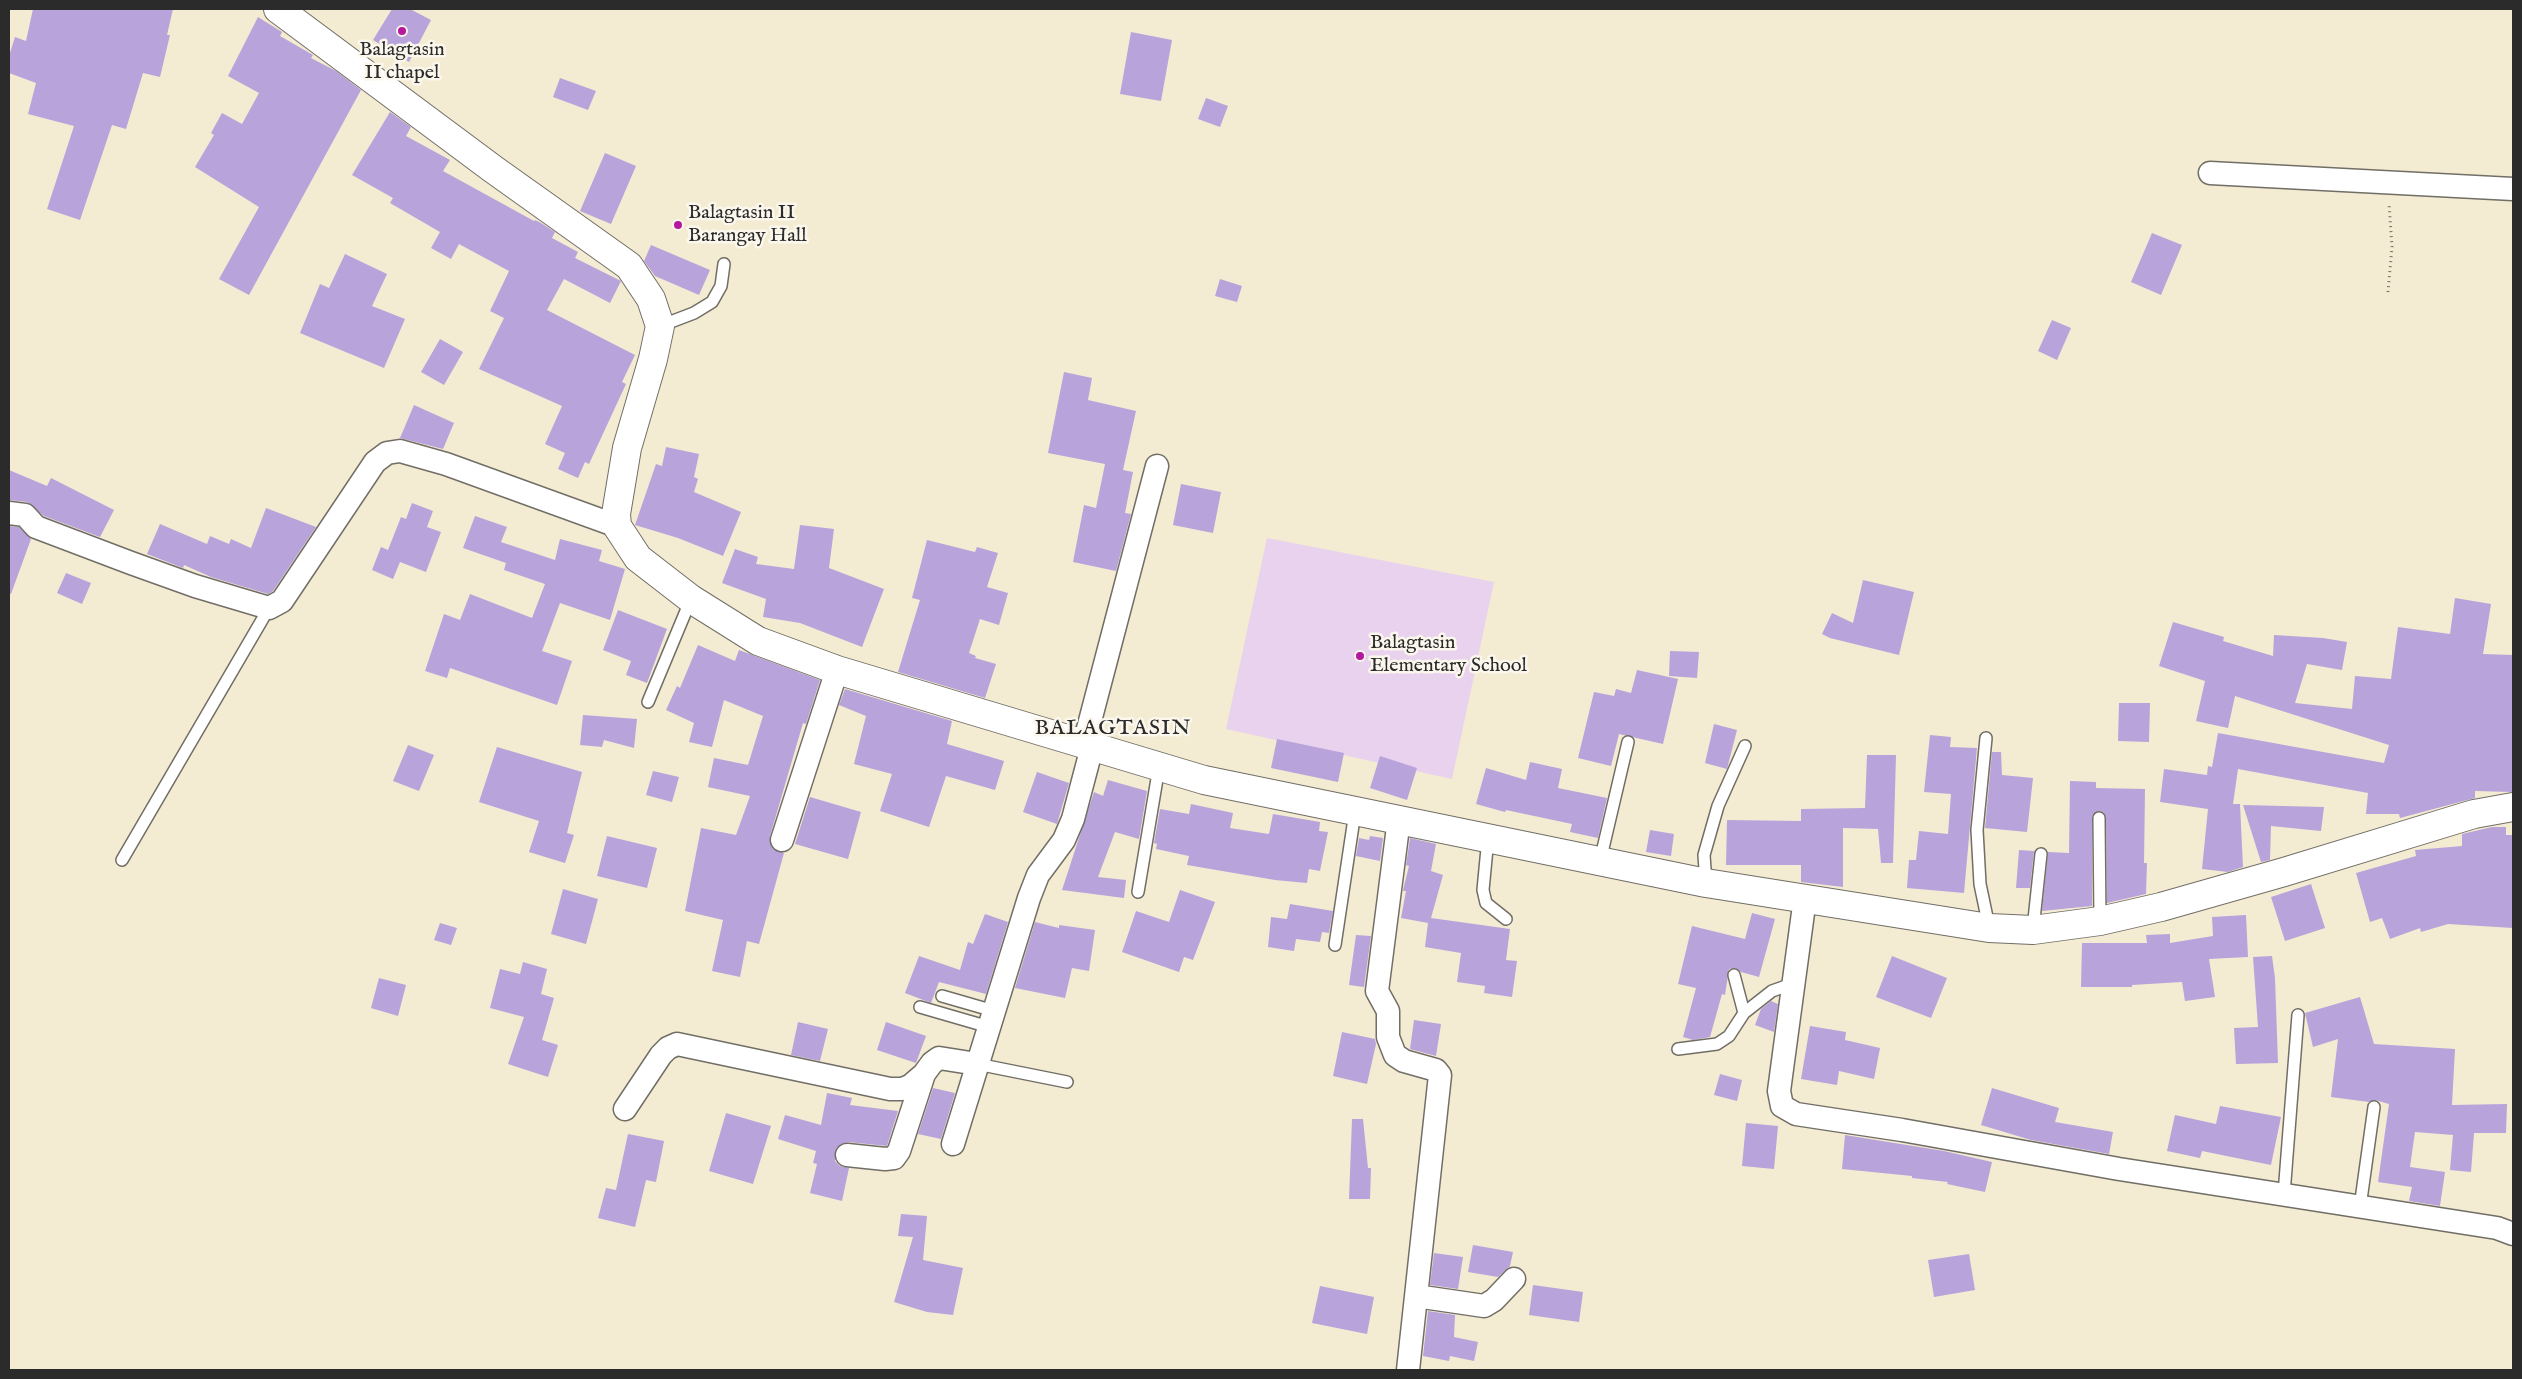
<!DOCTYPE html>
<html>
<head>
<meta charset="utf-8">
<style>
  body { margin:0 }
  #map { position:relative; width:2522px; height:1379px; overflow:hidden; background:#f4ebd3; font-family:"IM FELL English",serif }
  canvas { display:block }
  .frame { position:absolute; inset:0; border:10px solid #2b2b2b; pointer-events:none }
</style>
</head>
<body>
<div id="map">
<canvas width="2522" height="1379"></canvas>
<div class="frame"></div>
</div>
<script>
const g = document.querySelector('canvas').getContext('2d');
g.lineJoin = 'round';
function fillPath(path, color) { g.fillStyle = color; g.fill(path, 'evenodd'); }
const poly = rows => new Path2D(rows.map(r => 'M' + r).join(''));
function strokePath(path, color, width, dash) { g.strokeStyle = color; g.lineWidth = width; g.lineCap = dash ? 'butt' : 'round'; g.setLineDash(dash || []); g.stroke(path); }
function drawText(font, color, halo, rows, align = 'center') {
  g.font = font + ' "IM FELL English",serif'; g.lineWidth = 5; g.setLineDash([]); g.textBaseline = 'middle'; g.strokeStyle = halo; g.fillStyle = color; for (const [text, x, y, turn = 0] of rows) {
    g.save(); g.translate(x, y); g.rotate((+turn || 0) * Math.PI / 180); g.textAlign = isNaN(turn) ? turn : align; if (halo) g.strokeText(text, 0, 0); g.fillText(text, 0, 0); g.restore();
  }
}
fillPath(poly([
  [1267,538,1494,582,1452,779,1226,729]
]), '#e8d2ee');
fillPath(poly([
  [33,9,173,9,167,35,170,35,160,77,143,73,126,129,112,125,80,220,47,209,74,126,28,114,36,83,9,73,9,56,15,37,26,41],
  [392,9,410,9,431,20,409,62,373,40],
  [258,17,282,32,280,36,313,55,311,58,336,71,361,90,249,295,219,279,259,207,195,167,214,135,211,133,222,113,242,124,259,93,228,76],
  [1131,32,1172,40,1161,101,1120,94],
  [560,78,596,91,588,110,553,97],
  [1206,98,1228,106,1220,127,1198,119],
  [390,112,411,127,406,136,450,160,443,171,534,221,535,220,541,223,555,232,552,238,578,252,575,258,621,281,610,303,564,279,547,310,635,355,622,382,626,384,589,464,585,462,578,478,558,469,565,453,545,444,562,406,479,369,504,318,490,311,509,271,459,244,451,259,431,248,440,232,390,203,393,198,352,175],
  [605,153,636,166,611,224,580,211],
  [2152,233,2182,245,2161,295,2131,282],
  [651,245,710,270,699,295,655,276,644,261],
  [345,254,387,274,372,306,405,319,384,368,300,333,320,284,329,288],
  [1220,279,1242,286,1237,302,1215,296],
  [2052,320,2071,328,2057,360,2038,351],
  [440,339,463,352,444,385,421,372],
  [1064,372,1092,378,1088,400,1136,411,1123,470,1133,472,1125,513,1131,514,1116,571,1073,562,1084,505,1096,508,1105,464,1048,453],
  [414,405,454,423,443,449,400,438],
  [666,447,699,454,694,477,698,479,694,492,741,512,723,556,678,538,635,525,656,464,662,466],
  [9,470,47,486,51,478,114,510,100,537,44,516,27,502,9,500],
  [1181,484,1221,492,1213,533,1173,525],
  [412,503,433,511,427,527,441,532,426,572,400,562,393,579,372,570,381,547,388,550,401,517,406,519],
  [266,508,316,527,273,591,268,594,211,577,184,565,183,568,147,554,160,524,207,544,210,536,229,544,231,539,251,548],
  [475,516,507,527,501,542,555,560,560,539,602,550,599,561,625,569,610,620,560,603,542,651,572,661,557,705,450,668,447,678,425,671,444,614,460,620,470,594,532,618,545,584,504,570,506,563,463,548],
  [800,525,834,529,829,568,884,589,862,647,800,623,763,617,766,599,722,583,735,549,758,557,756,564,794,569],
  [9,526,19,527,31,539,11,594,9,593],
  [927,540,975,552,977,547,998,553,987,587,1008,593,999,625,980,619,969,653,976,656,975,658,996,664,985,698,898,672,920,600,912,598],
  [66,573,91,583,82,604,57,593],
  [1863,580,1914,592,1899,655,1830,638,1822,634,1832,613,1853,623],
  [2455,598,2491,604,2483,654,2513,655,2513,792,2475,791,2475,798,2400,818,2399,814,2366,814,2368,793,2238,769,2233,804,2240,804,2243,867,2228,872,2202,869,2208,809,2160,802,2164,769,2207,775,2208,766,2212,767,2218,733,2384,763,2389,745,2235,696,2228,728,2196,721,2205,681,2159,666,2173,622,2224,637,2223,641,2273,656,2274,635,2323,638,2347,642,2342,670,2307,664,2295,703,2352,709,2355,676,2391,679,2398,627,2450,634],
  [618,610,667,629,647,683,626,675,631,661,603,650],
  [698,645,735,661,739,650,820,680,806,724,803,723,770,836,772,848,784,853,759,944,747,941,740,977,712,971,723,920,685,911,701,828,736,835,750,796,708,787,714,758,748,765,763,716,724,700,712,747,689,742,694,723,666,710,677,686,680,688],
  [1670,651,1699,652,1697,678,1669,676],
  [1637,670,1678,679,1663,744,1619,734,1611,766,1578,758,1594,692,1614,696,1616,689,1631,693],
  [845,689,952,721,947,744,1004,761,995,790,946,776,929,827,880,811,892,774,854,764,866,716,839,705],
  [2119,703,2150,703,2149,742,2118,741],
  [583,715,637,719,634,748,604,740,602,747,580,745],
  [1714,724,1737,730,1727,769,1705,763],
  [1930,735,1951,737,1950,747,1977,748,1964,893,1907,888,1909,860,1916,860,1919,831,1948,834,1951,794,1924,792],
  [1277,739,1344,753,1338,782,1271,768],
  [408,745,434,755,419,791,393,781],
  [497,747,582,772,567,833,574,835,565,863,529,852,539,821,479,802],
  [1992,752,2001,752,2002,775,2033,778,2027,832,1985,828],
  [1867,755,1896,755,1893,863,1881,863,1878,829,1843,828,1843,887,1801,882,1801,865,1726,865,1727,820,1801,821,1801,809,1865,808],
  [1380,756,1417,768,1407,800,1370,788],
  [1530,762,1562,769,1558,788,1607,798,1598,838,1570,832,1572,824,1506,810,1505,812,1476,804,1486,768,1526,780],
  [653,771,679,777,672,802,646,795],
  [1037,772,1069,783,1057,824,1023,812],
  [1108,780,1147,791,1139,839,1115,832,1098,877,1126,880,1124,898,1062,890,1094,792,1103,796],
  [2070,781,2096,782,2096,788,2145,789,2144,863,2147,863,2146,894,2107,903,2106,818,2103,812,2098,811,2093,814,2092,818,2092,906,2042,911,2048,852,2069,853],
  [810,797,861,812,848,859,795,844],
  [1191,804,1233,813,1230,828,1269,834,1273,814,1320,822,1319,831,1328,832,1320,871,1309,869,1307,883,1275,880,1187,865,1189,856,1156,849,1157,844,1154,843,1160,809,1189,814],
  [2243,805,2324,807,2321,831,2271,826,2270,860,2261,862],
  [2492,827,2506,827,2506,835,2513,835,2513,928,2448,924,2421,932,2420,928,2390,939,2382,918,2370,922,2356,873,2416,856,2415,850,2462,846,2462,834],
  [1650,830,1674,834,1671,856,1646,852],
  [607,836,657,848,647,888,597,876],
  [1370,836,1383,838,1380,861,1356,856,1359,838,1369,840],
  [1410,838,1436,844,1431,871,1443,875,1431,918,1510,929,1506,960,1517,961,1512,997,1484,993,1485,986,1457,982,1461,953,1425,947,1428,923,1401,918,1406,891,1403,891,1404,886,1409,866,1406,865],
  [2019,850,2034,851,2030,888,2016,888],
  [2311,884,2325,928,2285,941,2271,897],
  [563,889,598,899,586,944,551,934],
  [1180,890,1215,902,1193,960,1184,957,1179,972,1122,952,1136,911,1169,922],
  [1290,904,1333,911,1329,933,1322,932,1320,942,1296,939,1294,951,1268,947,1271,917,1287,919],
  [1752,913,1775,919,1759,977,1741,972,1735,968,1729,969,1725,995,1722,994,1710,1037,1693,1040,1683,1037,1696,988,1678,984,1692,926,1745,939],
  [985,914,1008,922,986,994,939,982,931,1003,905,993,919,956,960,970,968,942,973,944],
  [2246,915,2248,957,2209,959,2215,997,2185,1001,2182,982,2132,985,2132,987,2081,987,2082,943,2147,943,2146,935,2170,934,2170,943,2213,936,2212,917],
  [1035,922,1059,928,1059,925,1095,930,1089,971,1072,968,1065,998,1015,988],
  [440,923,457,928,451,945,434,940],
  [1356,935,1371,936,1364,987,1349,985],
  [1892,956,1947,978,1931,1018,1876,997],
  [2272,956,2275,978,2278,1063,2236,1064,2234,1028,2258,1027,2253,957],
  [523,962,547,969,541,994,554,998,542,1040,558,1045,548,1077,508,1064,524,1017,490,1008,500,969,520,974],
  [379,978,406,985,398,1016,371,1008],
  [2360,997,2374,1044,2455,1049,2452,1105,2507,1104,2506,1133,2474,1133,2471,1172,2450,1170,2453,1135,2415,1132,2410,1167,2445,1172,2440,1206,2409,1201,2412,1187,2378,1182,2389,1104,2375,1100,2369,1102,2331,1097,2338,1039,2313,1047,2305,1013],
  [1771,1001,1778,1004,1774,1032,1755,1025,1761,1009],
  [1414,1020,1441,1024,1436,1056,1410,1049],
  [798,1022,828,1029,820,1061,791,1055],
  [886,1022,926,1036,916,1063,877,1050],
  [1810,1026,1846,1032,1845,1040,1880,1048,1874,1079,1839,1071,1837,1085,1801,1079],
  [1342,1032,1375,1039,1376,1044,1367,1084,1333,1076],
  [1720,1074,1742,1080,1737,1101,1714,1095],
  [933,1088,955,1093,941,1139,918,1134],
  [1992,1088,2059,1108,2055,1122,2113,1132,2109,1154,2031,1140,1981,1125],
  [827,1093,852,1098,850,1105,898,1111,887,1146,848,1142,836,1148,835,1161,840,1166,849,1168,842,1201,810,1193,817,1164,813,1163,816,1151,778,1139,785,1115,821,1125],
  [2220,1106,2281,1117,2271,1165,2202,1151,2200,1158,2167,1151,2175,1115,2216,1124],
  [726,1113,771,1126,753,1184,709,1171],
  [1352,1119,1363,1119,1368,1168,1371,1168,1370,1199,1349,1199],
  [1746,1123,1778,1126,1774,1169,1742,1166],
  [628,1134,664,1141,656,1182,646,1180,635,1227,598,1218,606,1188,616,1190],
  [1845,1135,1944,1151,1992,1162,1985,1192,1947,1184,1948,1182,1912,1178,1912,1176,1842,1169],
  [901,1214,927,1216,923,1260,963,1268,953,1315,927,1312,894,1302,913,1237,898,1236],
  [1473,1245,1513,1252,1510,1266,1498,1277,1468,1272],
  [1434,1253,1463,1257,1458,1289,1430,1285],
  [1969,1254,1975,1290,1934,1297,1928,1260],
  [1533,1285,1583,1292,1579,1322,1529,1315],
  [1320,1286,1374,1297,1367,1334,1312,1323],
  [1428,1311,1455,1315,1454,1337,1478,1342,1474,1361,1450,1356,1449,1361,1423,1356]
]), '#b9a3db');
const lane = poly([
  [660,326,694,313,712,302,721,286,724,264],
  [648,702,691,599],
  [1986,738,1977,830,1980,884,1989,927],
  [2099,818,2100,921],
  [1488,838,1483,890,1486,903,1506,919],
  [122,860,269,608],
  [1600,861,1628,742],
  [1706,883,1704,855,1718,806,1745,746],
  [1138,892,1159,767],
  [2033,929,2041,854],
  [1335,945,1355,812],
  [1734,975,1744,1013],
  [942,996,994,1011],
  [920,1007,989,1027],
  [1678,1049,1717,1044,1729,1036,1744,1013,1772,991,1792,984],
  [977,1064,1067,1082],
  [2284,1194,2298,1015],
  [2360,1207,2374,1107]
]);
const street = poly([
  [2210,173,2513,189],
  [9,513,25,515,36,527,131,563,195,586,269,608,282,601,375,462,387,453,400,451,446,464,617,526],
  [1084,744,1157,466],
  [1399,819,1377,991,1388,1011,1388,1037,1395,1055,1404,1061,1436,1070,1440,1075,1408,1370],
  [782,840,837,670],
  [1805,898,1779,1091,1782,1106,1796,1114,1902,1130,2119,1169,2497,1228,2513,1234],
  [625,1109,661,1055,668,1048,677,1044,890,1089,902,1089,910,1086,924,1074],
  [953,1144,1029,898,1038,875,1064,840,1073,819,1092,747],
  [847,1155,885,1159,894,1158,899,1151,924,1074,932,1063,939,1058,977,1064],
  [1416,1296,1484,1306,1494,1300,1514,1279]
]);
const secondary = poly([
  [278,9,493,169,629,266,651,299,660,326,653,359,627,448,616,514,617,526,638,558,691,599,758,641,837,670,1204,780,1706,883,1989,928,2033,930,2100,921,2161,907,2284,872,2474,814,2513,807]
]);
strokePath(lane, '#716e66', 14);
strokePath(street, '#716e66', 25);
strokePath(secondary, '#716e66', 30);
strokePath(poly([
  [2388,292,2392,247,2389,203]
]), '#716e66', 3, [1, 4]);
strokePath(lane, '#fff', 11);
strokePath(street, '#fff', 22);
strokePath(secondary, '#fff', 28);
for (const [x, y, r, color] of [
  [402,31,5,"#b5179e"],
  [678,225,5,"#b5179e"],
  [1360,656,5,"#b5179e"]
]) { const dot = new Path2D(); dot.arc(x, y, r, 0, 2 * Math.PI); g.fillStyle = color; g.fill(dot); strokePath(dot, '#fbf7ec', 2); }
drawText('20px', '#2b2b2b', '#fbf7ec', [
  ["Balagtasin",402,51,"center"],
  ["II chapel",402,74,"center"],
  ["Balagtasin II",688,214],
  ["Barangay Hall",688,237],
  ["Balagtasin",1370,644],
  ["Elementary School",1370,667]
], 'left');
g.letterSpacing = '1px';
drawText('22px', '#2b2b2b', '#fbf7ec', [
  ["BALAGTASIN",1113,729]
]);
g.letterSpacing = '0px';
</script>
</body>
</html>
